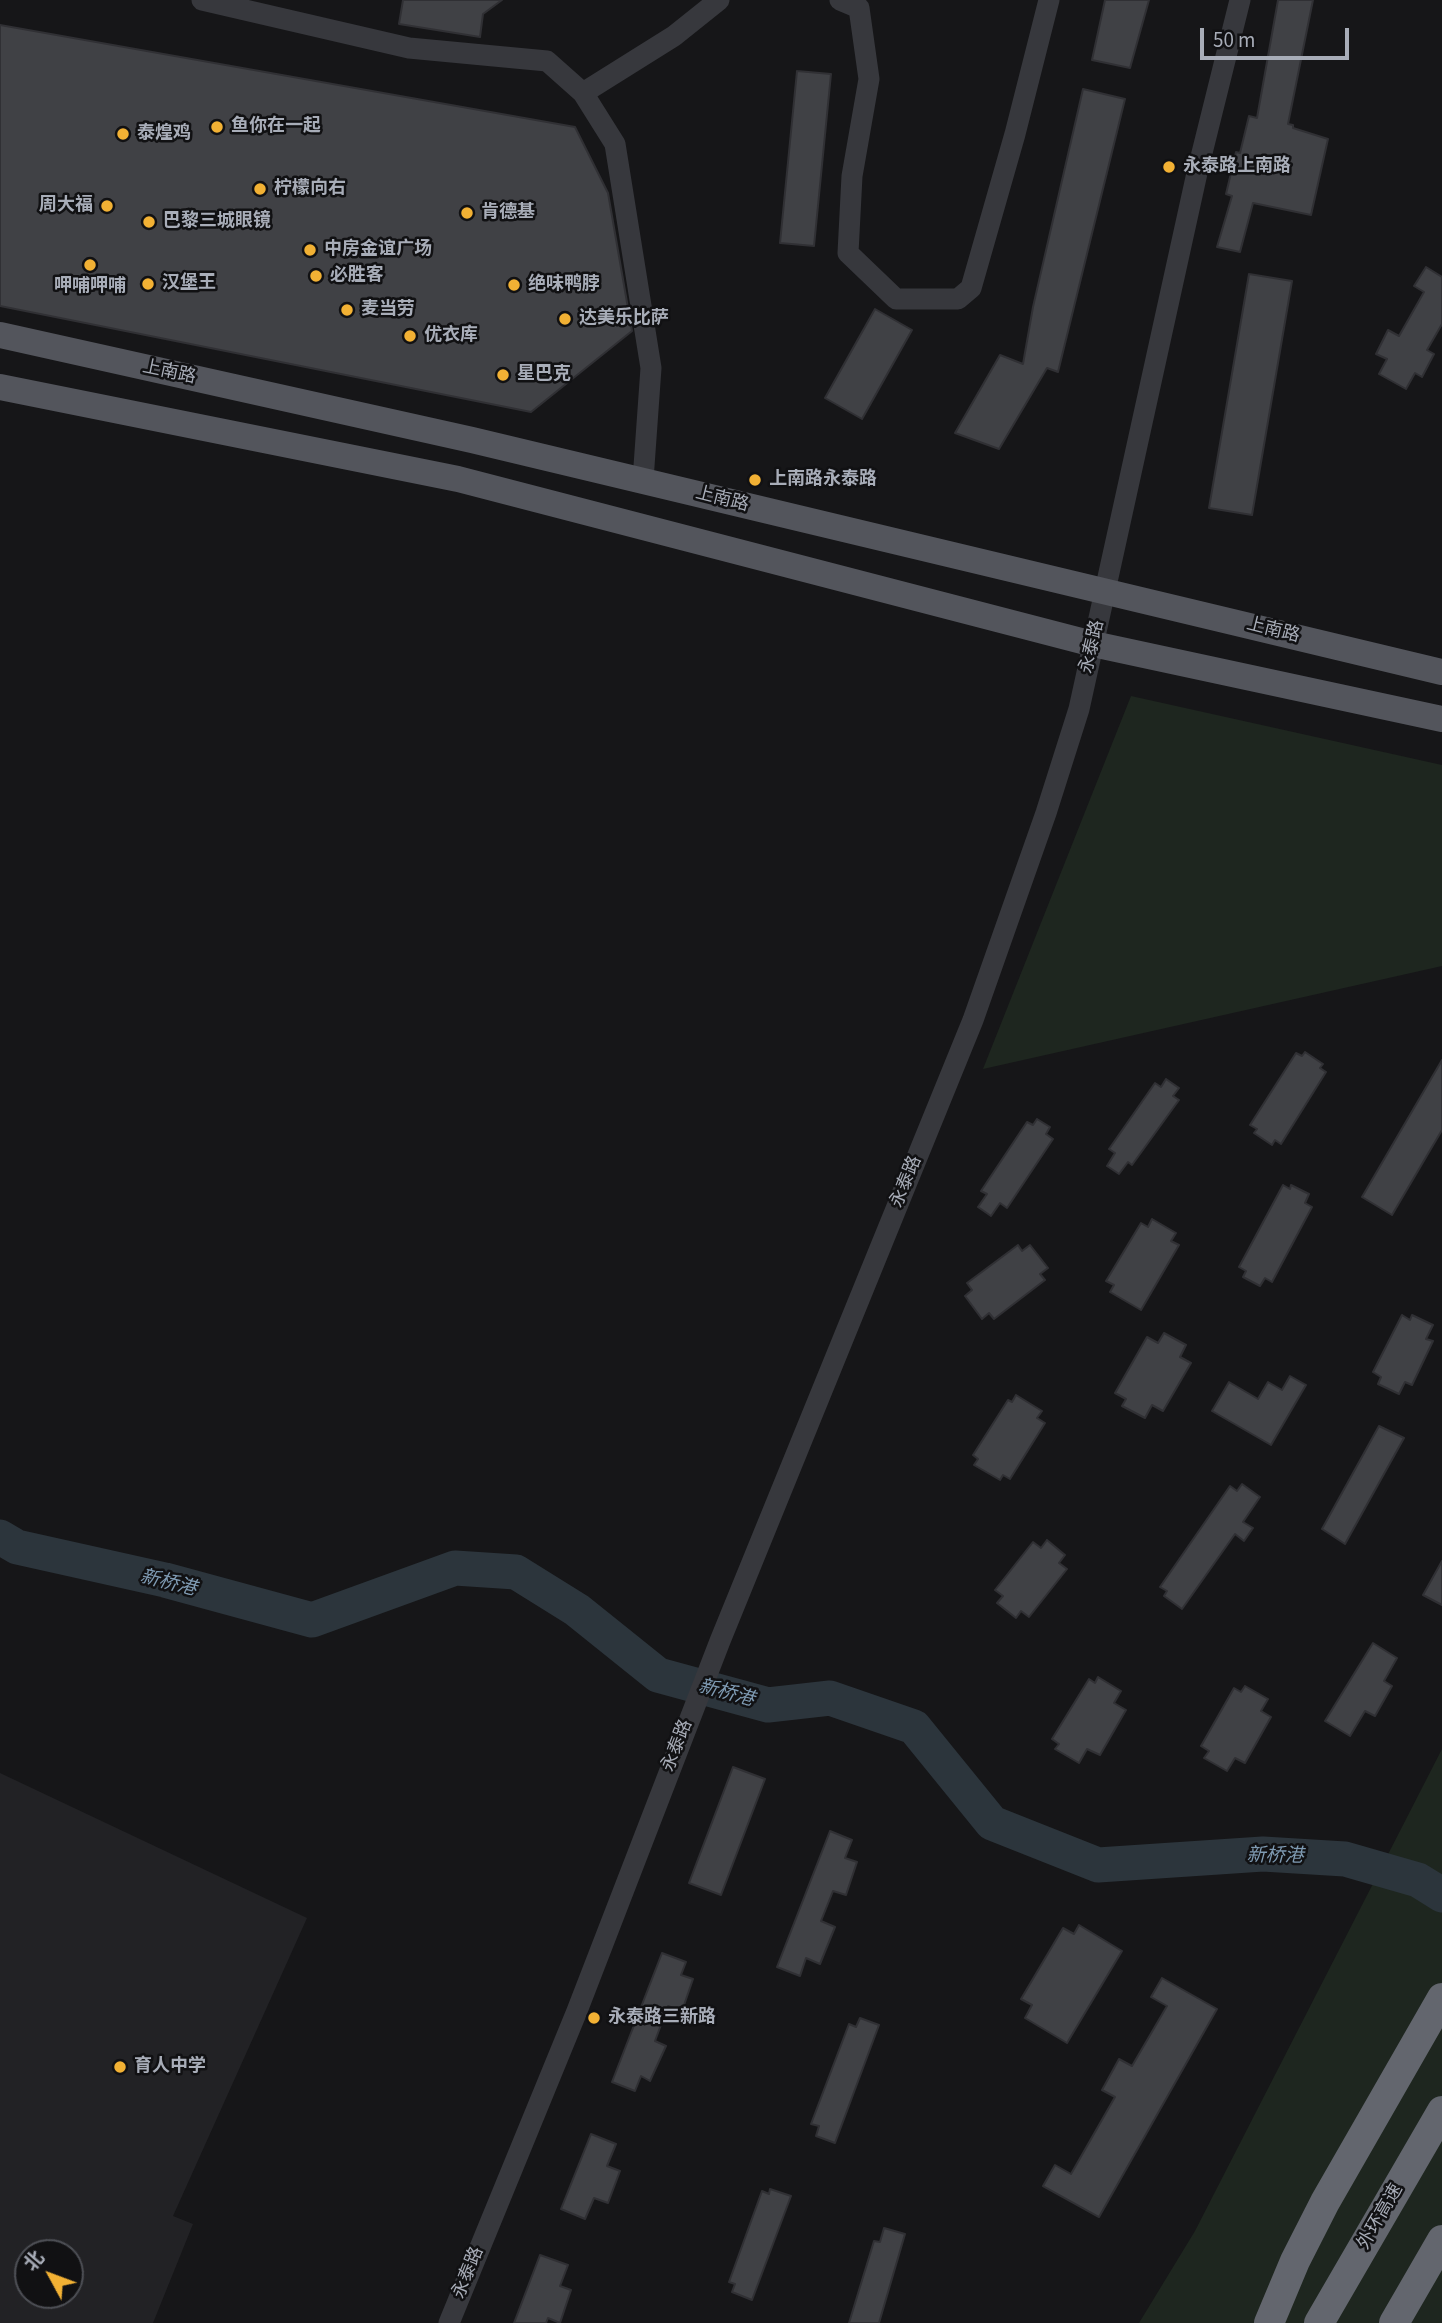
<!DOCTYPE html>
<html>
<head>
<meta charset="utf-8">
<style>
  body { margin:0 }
  #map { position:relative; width:1442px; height:2323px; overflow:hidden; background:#161618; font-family:"Source Sans 3","Noto Sans SC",sans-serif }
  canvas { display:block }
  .north { position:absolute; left:14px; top:2239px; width:70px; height:70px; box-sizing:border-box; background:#111113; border:2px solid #4d4f55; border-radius:50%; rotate:311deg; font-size:19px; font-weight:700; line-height:28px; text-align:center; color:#a8adb8 }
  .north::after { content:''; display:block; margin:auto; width:24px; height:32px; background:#f2b134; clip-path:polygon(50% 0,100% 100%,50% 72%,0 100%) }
  .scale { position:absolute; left:1200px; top:28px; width:149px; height:32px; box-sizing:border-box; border:4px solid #a8adb8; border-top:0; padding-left:9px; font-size:21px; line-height:24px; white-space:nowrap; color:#a8adb8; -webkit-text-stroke:5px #111113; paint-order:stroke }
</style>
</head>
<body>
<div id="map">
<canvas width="1442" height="2323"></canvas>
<div class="north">北</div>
<div class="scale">50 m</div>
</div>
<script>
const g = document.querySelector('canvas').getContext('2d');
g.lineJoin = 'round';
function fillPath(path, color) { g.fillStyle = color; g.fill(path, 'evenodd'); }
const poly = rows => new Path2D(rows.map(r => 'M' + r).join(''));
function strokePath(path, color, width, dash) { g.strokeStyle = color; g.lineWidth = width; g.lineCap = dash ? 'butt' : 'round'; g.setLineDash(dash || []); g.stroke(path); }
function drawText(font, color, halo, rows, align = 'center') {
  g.font = font + ' "Source Sans 3","Noto Sans SC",sans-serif'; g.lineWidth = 5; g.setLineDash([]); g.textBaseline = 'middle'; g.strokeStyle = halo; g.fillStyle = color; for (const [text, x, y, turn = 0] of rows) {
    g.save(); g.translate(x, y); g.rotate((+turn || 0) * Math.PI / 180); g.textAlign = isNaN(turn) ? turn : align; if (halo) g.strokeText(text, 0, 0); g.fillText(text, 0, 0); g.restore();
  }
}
fillPath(poly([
  [0,1773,307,1918,173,2216,193,2224,153,2323,0,2323],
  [28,2253,70,2253,70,2295,28,2295]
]), '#222225');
fillPath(poly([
  [1131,696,1442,765,1442,966,983,1069],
  [1442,1749,1442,2323,1139,2323,1195,2231]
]), '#1e261f');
strokePath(poly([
  [0,1537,17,1547,165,1580,312,1620,455,1568,516,1572,577,1610,658,1675,768,1705,830,1698,914,1727,992,1823,1098,1865,1263,1854,1345,1859,1418,1880,1442,1895]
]), '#2c353c', 35);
const building = poly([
  [403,0,502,0,483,14,480,37,399,24,403,0],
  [1105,0,1149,0,1130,68,1092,60,1105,0],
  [1278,0,1313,0,1288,124,1293,125,1293,128,1328,139,1311,215,1253,203,1240,252,1217,247,1232,196,1226,194,1236,152,1240,153,1249,116,1257,118,1278,0],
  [0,25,575,127,608,193,632,331,531,412,0,306,0,25],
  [797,71,831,74,814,246,780,243,797,71],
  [1083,89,1125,99,1058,372,1047,368,999,449,955,433,1000,355,1023,364,1033,307,1083,89],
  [1426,267,1442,277,1442,324,1427,350,1434,354,1422,377,1415,373,1406,389,1379,374,1387,359,1376,354,1388,330,1399,336,1424,292,1414,286,1426,267],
  [1249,274,1292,281,1252,515,1209,508,1249,274],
  [875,309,912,330,862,419,825,398,875,309],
  [1305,1052,1323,1064,1320,1068,1326,1072,1281,1144,1275,1140,1272,1145,1254,1133,1257,1129,1250,1125,1296,1053,1302,1056,1305,1052],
  [1442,1060,1442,1130,1392,1215,1362,1197,1442,1060],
  [1166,1079,1179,1088,1173,1096,1179,1100,1132,1165,1128,1162,1119,1174,1107,1166,1115,1153,1109,1149,1155,1083,1161,1087,1166,1079],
  [1037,1119,1050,1127,1046,1134,1053,1139,1007,1208,1000,1203,991,1216,978,1207,987,1194,981,1191,1027,1122,1033,1125,1037,1119],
  [1283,1185,1290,1189,1291,1185,1309,1194,1305,1203,1312,1207,1272,1282,1265,1278,1260,1286,1243,1277,1246,1271,1239,1267,1283,1185],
  [1152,1219,1176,1233,1171,1241,1179,1245,1141,1310,1110,1292,1114,1285,1106,1281,1141,1223,1148,1227,1152,1219],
  [1018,1245,1022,1251,1030,1245,1048,1268,1040,1274,1045,1280,994,1319,989,1313,982,1319,965,1296,972,1290,967,1283,1018,1245],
  [1402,1315,1410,1320,1412,1315,1433,1325,1426,1339,1433,1341,1412,1385,1405,1382,1399,1394,1378,1384,1381,1377,1373,1372,1402,1315],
  [1164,1333,1186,1345,1180,1357,1191,1363,1163,1411,1152,1405,1145,1418,1122,1406,1126,1399,1115,1393,1147,1337,1158,1343,1164,1333],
  [1290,1376,1306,1385,1271,1445,1212,1411,1229,1382,1258,1399,1268,1382,1282,1390,1290,1376],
  [1016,1395,1042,1411,1037,1418,1045,1423,1010,1479,1003,1475,1000,1480,974,1465,978,1459,973,1455,1008,1400,1012,1402,1016,1395],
  [1379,1426,1404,1438,1345,1544,1322,1529,1379,1426],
  [1242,1484,1260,1497,1243,1522,1253,1528,1244,1541,1235,1534,1182,1609,1164,1596,1167,1591,1160,1587,1230,1486,1237,1491,1242,1484],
  [1047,1540,1065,1555,1059,1563,1067,1569,1029,1617,1021,1611,1016,1618,997,1603,1003,1596,995,1590,1033,1542,1041,1548,1047,1540],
  [1442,1561,1442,1605,1423,1595,1442,1561],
  [1373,1643,1397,1658,1384,1681,1392,1686,1375,1716,1365,1711,1350,1736,1325,1721,1373,1643],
  [1098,1677,1121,1691,1114,1703,1126,1710,1100,1755,1087,1749,1079,1763,1055,1749,1059,1744,1052,1739,1089,1679,1095,1683,1098,1677],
  [1245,1686,1268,1699,1261,1711,1271,1717,1245,1763,1235,1758,1227,1771,1204,1758,1209,1751,1201,1746,1234,1688,1241,1692,1245,1686],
  [733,1767,765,1779,721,1895,689,1883,733,1767],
  [830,1831,852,1840,845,1858,857,1862,846,1895,833,1891,821,1921,835,1927,820,1964,806,1958,800,1976,777,1967,830,1831],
  [1079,1925,1122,1951,1067,2043,1025,2018,1032,2005,1021,1999,1063,1928,1074,1934,1079,1925],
  [662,1953,686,1962,681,1975,693,1979,682,2011,668,2006,655,2041,666,2046,650,2081,641,2076,635,2091,612,2082,662,1953],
  [1162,1978,1217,2009,1099,2217,1043,2186,1055,2165,1071,2174,1115,2097,1102,2090,1119,2059,1132,2066,1167,2006,1151,1997,1162,1978],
  [860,2018,879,2025,835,2143,816,2136,819,2126,811,2124,849,2024,856,2027,860,2018],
  [591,2134,616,2144,607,2166,620,2171,608,2203,594,2198,585,2219,561,2209,591,2134],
  [770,2189,791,2196,752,2300,732,2292,735,2284,729,2282,762,2191,769,2194,770,2189],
  [884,2228,905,2234,879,2323,849,2323,874,2241,880,2242,884,2228],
  [540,2255,568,2265,560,2286,571,2290,560,2323,548,2318,546,2323,514,2323,540,2255]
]);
fillPath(building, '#404145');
strokePath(building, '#303034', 2);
strokePath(poly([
  [202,0,409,48,547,61,583,93,615,144,651,368,643,480],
  [840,0,859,8,869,79,852,176,848,253,896,299,958,299,971,288,1015,134,1049,0],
  [583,93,674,36,719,0],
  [449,2323,577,2011,720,1641,973,1020,1046,813,1079,709,1197,173,1240,0]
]), '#37383d', 21);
strokePath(poly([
  [0,335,472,440,1442,672],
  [0,387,458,479,1093,644,1442,719]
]), '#53555c', 26);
strokePath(poly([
  [1269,2323,1295,2261,1325,2202,1442,1998],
  [1319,2323,1442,2111],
  [1394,2323,1442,2240]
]), '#63666e', 30);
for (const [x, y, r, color] of [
  [217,127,7,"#f2b134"],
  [123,134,7,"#f2b134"],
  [1169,167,7,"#f2b134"],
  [260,189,7,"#f2b134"],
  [107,206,7,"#f2b134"],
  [467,213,7,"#f2b134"],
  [149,222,7,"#f2b134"],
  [310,250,7,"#f2b134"],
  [90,265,7,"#f2b134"],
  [316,276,7,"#f2b134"],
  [148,284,7,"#f2b134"],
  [514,285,7,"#f2b134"],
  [347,310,7,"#f2b134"],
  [565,319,7,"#f2b134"],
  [410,336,7,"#f2b134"],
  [503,375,7,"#f2b134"],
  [755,480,7,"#f2b134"],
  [594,2018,7,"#f2b134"],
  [120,2067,7,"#f2b134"]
]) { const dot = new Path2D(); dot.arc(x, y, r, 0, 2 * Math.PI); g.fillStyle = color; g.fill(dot); strokePath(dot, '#111113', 2.5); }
drawText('bold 18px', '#a8adb8', '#111113', [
  ["鱼你在一起",231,127],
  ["泰煌鸡",137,134],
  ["永泰路上南路",1183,167],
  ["柠檬向右",274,189],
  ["周大福",93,206,"right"],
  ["肯德基",481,213],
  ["巴黎三城眼镜",163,222],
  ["中房金谊广场",324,250],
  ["必胜客",330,276],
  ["汉堡王",162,284],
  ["绝味鸭脖",528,285],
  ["呷哺呷哺",90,287,"center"],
  ["麦当劳",361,310],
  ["达美乐比萨",579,319],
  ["优衣库",424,336],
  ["星巴克",517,375],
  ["上南路永泰路",769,480],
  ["永泰路三新路",608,2018],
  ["育人中学",134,2067]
], 'left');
drawText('18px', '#a8adb8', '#111113', [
  ["上南路",169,373,12],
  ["上南路",722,500,14],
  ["上南路",1273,631,14],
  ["永泰路",1093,647,-77],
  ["永泰路",907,1182,-68],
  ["永泰路",678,1746,-69],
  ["外环高速",1381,2217,-60],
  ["永泰路",469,2273,-68]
]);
drawText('italic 19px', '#7f9bb3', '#111113', [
  ["新桥港",168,1584,14],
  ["新桥港",726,1694,15],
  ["新桥港",1275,1857,1]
]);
</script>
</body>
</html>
